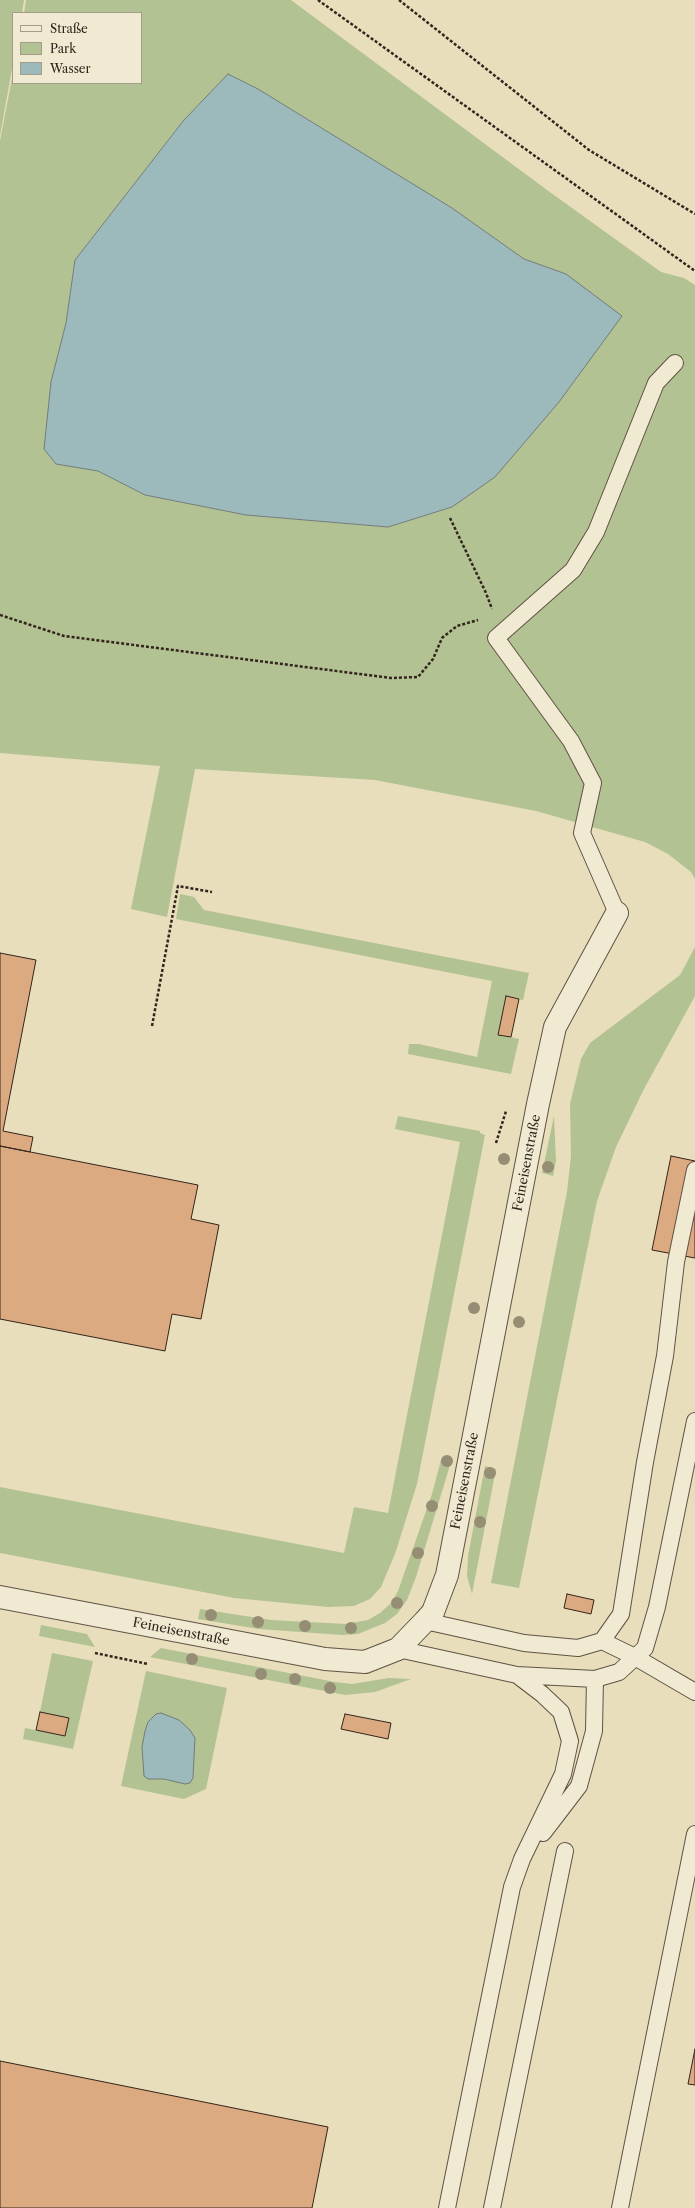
<!DOCTYPE html>
<html>
<head>
<meta charset="utf-8">
<style>
  body { margin:0 }
  #map { position:relative; width:695px; height:2208px; overflow:hidden; background:#e8debc; font-family:"Libre Caslon Text",serif }
  canvas { display:block }
  .legend { position:absolute; left:12px; top:12px; width:130px; height:72px; box-sizing:border-box; background:#f0ead3; border:1px solid #a49b8a; margin:0; padding:5px 7px; list-style:none; font-size:12px; color:#33241c }
  .legend li { display:flex; align-items:center; gap:8px; height:20px }
  .legend b { width:20px; border:1px solid #a49b8a }
</style>
</head>
<body>
<div id="map">
<canvas width="695" height="2208"></canvas>
<ul class="legend">
<li><b style="height:5px;background:#f0ead3"></b>Straße</li>
<li><b style="height:11px;background:#b2c293"></b>Park</li>
<li><b style="height:11px;background:#9cb9bb"></b>Wasser</li>
</ul>
</div>
<script>
const g = document.querySelector('canvas').getContext('2d');
g.lineJoin = 'round';
function fillPath(path, color) { g.fillStyle = color; g.fill(path, 'evenodd'); }
const poly = rows => new Path2D(rows.map(r => 'M' + r).join(''));
function strokePath(path, color, width, dash) { g.strokeStyle = color; g.lineWidth = width; g.lineCap = dash ? 'butt' : 'round'; g.setLineDash(dash || []); g.stroke(path); }
function drawText(font, color, halo, rows, align = 'center') {
  g.font = font + ' "Libre Caslon Text",serif'; g.lineWidth = 4; g.setLineDash([]); g.textBaseline = 'middle'; g.strokeStyle = halo; g.fillStyle = color; for (const [text, x, y, turn = 0] of rows) {
    g.save(); g.translate(x, y); g.rotate((+turn || 0) * Math.PI / 180); g.textAlign = isNaN(turn) ? turn : align; if (halo) g.strokeText(text, 0, 0); g.fillText(text, 0, 0); g.restore();
  }
}
fillPath(poly([
  [0,0,24,0,22,13,13,13,13,63,0,136],
  [26,0,291,0,547,190,661,272,684,278,695,285,695,879,691,872,668,854,645,842,536,811,375,780,195,769,167,917,131,909,160,766,0,753,0,141,13,73,13,83,141,83,141,13,24,13],
  [228,74,258,89,452,208,524,259,566,274,452,507,388,527,246,515,145,495,98,471,51,382,66,323,75,260,184,120],
  [180,894,194,897,204,910,529,973,523,1000,506,997,498,1034,519,1039,511,1074,408,1054,409,1044,419,1044,477,1057,492,981,176,919],
  [695,947,695,996,644,1089,616,1147,597,1201,519,1588,491,1583,567,1192,571,1156,570,1104,581,1059,590,1043,680,975],
  [398,1116,480,1131,480,1133,485,1135,417,1484,395,1554,381,1587,370,1599,354,1606,328,1607,234,1598,0,1553,0,1487,344,1553,354,1507,388,1513,460,1142,395,1129],
  [554,1116,556,1161,553,1176,542,1173],
  [441,1460,451,1462,416,1577,407,1600,397,1614,385,1623,358,1634,342,1635,259,1629,198,1619,200,1609,271,1620,346,1624,368,1620,380,1613,391,1603,398,1591,432,1494],
  [485,1466,496,1469,472,1594,467,1576,468,1556],
  [41,1625,87,1634,95,1647,39,1636],
  [161,1648,335,1682,352,1684,389,1678,411,1679,375,1692,345,1695,150,1657],
  [52,1653,93,1661,73,1749,23,1739,25,1728,65,1736,68,1718,40,1712],
  [146,1671,227,1688,206,1789,184,1799,121,1786]
]), '#b2c293');
const water = poly([
  [228,74,258,89,452,208,524,259,566,274,622,316,559,402,495,477,452,507,388,527,246,515,145,495,98,471,56,464,44,449,51,382,66,323,75,260,184,120,228,74],
  [161,1713,179,1720,190,1730,195,1738,193,1778,190,1783,185,1784,164,1779,148,1779,144,1776,142,1747,145,1731,148,1722,156,1714,161,1713]
]);
fillPath(water, '#9cb9bb');
strokePath(water, '#727d7b', 1);
const building = poly([
  [0,953,36,960,3,1131,33,1137,30,1152,0,1146,0,953],
  [506,996,519,999,511,1037,498,1035,506,996],
  [0,1146,198,1185,191,1219,219,1225,201,1319,172,1314,165,1351,0,1319,0,1146],
  [671,1156,695,1161,695,1258,652,1250,671,1156],
  [567,1594,594,1600,591,1614,564,1608,567,1594],
  [40,1712,69,1718,65,1736,36,1730,40,1712],
  [345,1714,391,1723,388,1739,341,1729,345,1714],
  [695,2049,695,2085,688,2084,695,2049],
  [0,2061,328,2127,312,2208,0,2208,0,2061]
]);
fillPath(building, '#dcaa81');
strokePath(building, '#33241c', 1);
const lane = poly([
  [617,913,582,833,593,783,571,741,496,638,573,570,596,532,656,383,675,363],
  [425,1621,524,1643,578,1648,602,1641,621,1614,645,1462,665,1356,676,1262,695,1170],
  [602,1641,635,1657,695,1692],
  [398,1649,517,1675,542,1694,561,1712,570,1741,563,1774,522,1859,512,1887,447,2208],
  [517,1675,595,1679,619,1672,645,1648,657,1607,695,1421],
  [543,1833,579,1786,594,1731,595,1679],
  [492,2208,565,1851],
  [620,2208,695,1834]
]);
const street = poly([
  [0,1597,325,1659,365,1662,398,1649,425,1621,433,1612,447,1575,538,1104,555,1027,617,913]
]);
strokePath(lane, '#605244', 18);
strokePath(street, '#605244', 24);
strokePath(poly([
  [318,0,695,271],
  [399,0,589,150,695,214],
  [450,518,486,593,492,609],
  [0,615,64,636,391,678,418,677,433,659,442,638,457,626,478,620],
  [152,1026,178,886,212,892],
  [496,1143,506,1111],
  [95,1653,148,1664]
]), '#33241c', 2.5, [3, 2]);
strokePath(lane, '#f0ead3', 16);
strokePath(street, '#f0ead3', 22);
g.fillStyle = '#968e74';
for (const [x, y] of [
  [504,1159],
  [548,1167],
  [474,1308],
  [519,1322],
  [447,1461],
  [490,1473],
  [432,1506],
  [480,1522],
  [418,1553],
  [397,1603],
  [211,1615],
  [258,1622],
  [305,1626],
  [351,1628],
  [192,1659],
  [261,1674],
  [295,1679],
  [330,1688]
]) { g.beginPath(); g.arc(x, y, 6, 0, 2 * Math.PI); g.fill(); }
drawText('13px', '#33241c', '#f0ead3', [
  ["Feineisenstraße",527,1163,-79],
  ["Feineisenstraße",465,1481,-79],
  ["Feineisenstraße",181,1632,11]
]);
</script>
</body>
</html>
